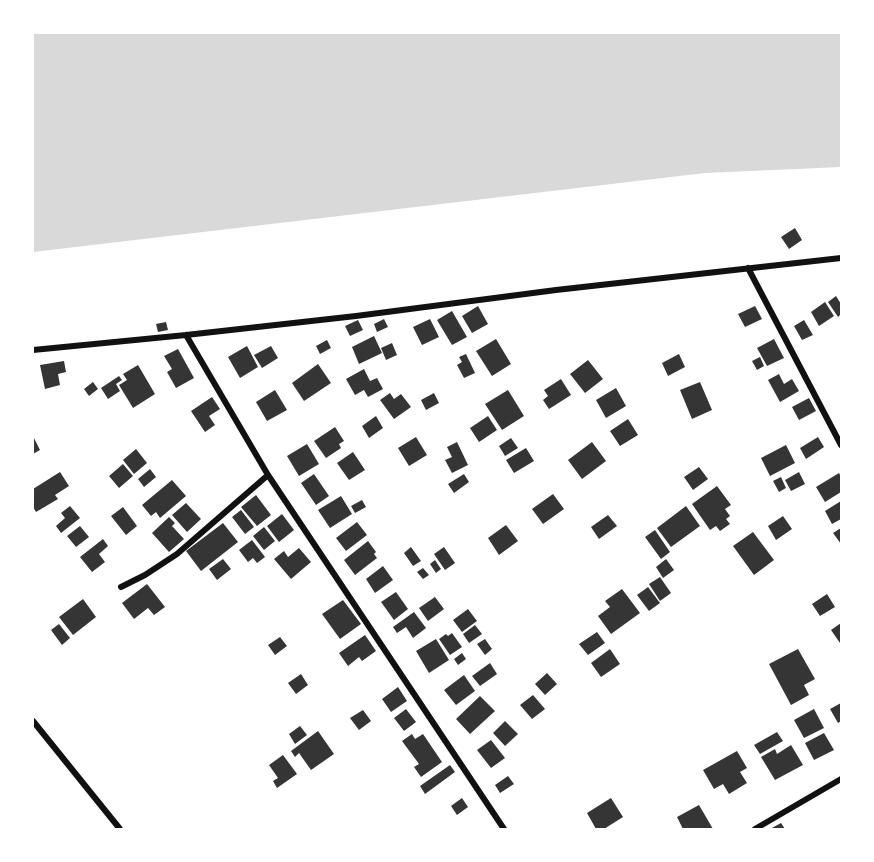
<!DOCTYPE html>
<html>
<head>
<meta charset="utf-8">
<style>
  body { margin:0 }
  #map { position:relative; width:874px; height:862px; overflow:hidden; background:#fff; font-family:Manrope,sans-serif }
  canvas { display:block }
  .frame { position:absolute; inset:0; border:34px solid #fff; pointer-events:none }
</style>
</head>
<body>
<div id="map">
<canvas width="874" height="862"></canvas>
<div class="frame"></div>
</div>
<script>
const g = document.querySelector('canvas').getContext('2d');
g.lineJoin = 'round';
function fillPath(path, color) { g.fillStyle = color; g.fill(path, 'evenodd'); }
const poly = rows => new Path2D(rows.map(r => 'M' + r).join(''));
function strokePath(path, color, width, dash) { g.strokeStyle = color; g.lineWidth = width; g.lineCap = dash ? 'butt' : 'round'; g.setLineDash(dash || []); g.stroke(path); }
fillPath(poly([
  [33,33,841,33,841,167,705,173,33,252]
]), '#d9d9d9');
fillPath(poly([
  [795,228,802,240,789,249,781,237],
  [836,296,841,304,841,314,838,317,828,302],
  [825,302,834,316,819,326,811,312],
  [478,306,488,324,472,333,462,316],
  [755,306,762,319,745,327,738,314],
  [452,311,467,337,452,345,437,320],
  [384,319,388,327,377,332,374,324],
  [430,319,439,337,422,345,413,327],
  [358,320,363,330,350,336,345,326],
  [804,320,813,335,802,340,794,326],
  [166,322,168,330,158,332,156,324],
  [374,336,382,353,359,364,352,347],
  [496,339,511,364,492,376,476,351],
  [774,339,784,358,767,366,757,348],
  [327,340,331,348,320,354,316,346],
  [392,343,397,355,386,360,381,348],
  [247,346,258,367,240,378,228,357],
  [271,346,278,358,262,368,254,355],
  [178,349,194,378,176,388,167,372,172,369,164,356],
  [466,354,475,373,464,378,457,365,462,362,459,357],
  [679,354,685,367,668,376,662,363],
  [760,357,764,366,757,370,752,361],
  [588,360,603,379,585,393,570,374],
  [64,361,66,372,58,374,60,385,45,389,40,365],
  [318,364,331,383,304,401,292,383],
  [138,365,155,394,133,408,119,385,127,380,123,374],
  [364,369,370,381,377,378,383,389,368,397,364,390,355,395,346,379],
  [779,374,784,384,792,379,799,391,780,402,768,380],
  [119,376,122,380,116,384,120,391,108,399,101,388],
  [561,379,571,395,549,409,543,400,548,396,544,390],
  [93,382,98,389,89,396,84,389],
  [700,382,712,410,692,419,680,390],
  [616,388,626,406,606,418,596,400],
  [275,390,287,410,267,421,256,402],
  [508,390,524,416,502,430,485,404],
  [390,393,394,399,401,394,411,407,394,419,380,400],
  [434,393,439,403,426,410,421,400],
  [212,397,220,409,209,416,215,425,205,432,191,411],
  [809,398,816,411,799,420,792,407],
  [376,416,383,428,369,438,362,426],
  [488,416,497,430,479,442,470,428],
  [628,419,638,435,620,446,610,431],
  [335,427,344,441,339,444,341,448,326,458,314,441],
  [33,436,40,450,33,454],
  [416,437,427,455,409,466,398,448],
  [818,437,824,447,806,459,800,448],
  [511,438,518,448,505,456,499,446],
  [457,442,468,465,452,473,445,460,452,457,447,447],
  [592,442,606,461,582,479,568,460],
  [307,444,319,464,299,476,287,456],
  [786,445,795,463,770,476,761,458],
  [526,448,534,461,514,473,506,460],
  [136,449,147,463,134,474,123,460],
  [353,452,365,470,349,480,337,463],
  [123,464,133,476,119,488,109,476],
  [699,467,708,479,693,490,684,477],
  [150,469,156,477,144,487,138,479],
  [60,472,69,486,55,495,58,499,36,512,33,507,33,489],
  [799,472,805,484,791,491,785,480],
  [839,473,841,477,841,492,825,502,816,487],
  [314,474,329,496,316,505,301,483],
  [464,474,469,482,454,493,448,484],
  [781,477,786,488,779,492,773,481],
  [172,480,186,496,160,518,156,512,151,516,142,505],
  [717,486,731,505,725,509,730,516,726,519,730,524,720,531,716,526,710,530,692,504],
  [553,494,564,509,543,524,532,509],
  [256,495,271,515,257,526,241,507],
  [341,496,352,514,330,528,318,510],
  [362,500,366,507,355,513,351,506],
  [841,501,841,519,832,524,825,511],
  [186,503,201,519,187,532,172,515],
  [70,506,80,518,61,533,56,526,65,518,61,513],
  [686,506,700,526,671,547,657,528],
  [123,507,137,526,126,535,111,516],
  [241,510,254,527,245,534,232,517],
  [282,514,294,530,279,542,267,526],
  [608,515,617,526,599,539,591,527],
  [783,516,792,529,776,540,768,526],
  [169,517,175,523,172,526,184,539,169,552,152,533],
  [357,522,367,535,346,551,336,538],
  [223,523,238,542,201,571,186,551],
  [506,525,518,541,499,555,488,538],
  [80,526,89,537,76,547,67,536],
  [264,527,275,541,264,550,253,536],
  [841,528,841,544,833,533],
  [655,530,670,552,661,559,645,537],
  [753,532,774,560,754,575,733,546],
  [103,539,108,546,99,554,105,562,92,572,80,557],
  [252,540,265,557,257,563,253,558,248,562,239,550],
  [368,541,376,552,374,554,377,558,355,575,344,560],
  [411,547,421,561,413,566,404,553],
  [444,547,455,563,445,570,434,554],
  [299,548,311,562,291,579,274,559,284,551,288,557],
  [223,559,231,569,217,580,209,569],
  [666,559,674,570,663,578,656,567],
  [435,560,441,569,436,573,430,564],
  [383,566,393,580,375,593,366,579],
  [423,568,429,575,423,579,417,572],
  [660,577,671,593,660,601,649,584],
  [147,584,165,607,154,615,148,608,134,619,122,603],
  [648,587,660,603,649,611,637,595],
  [622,589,640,613,611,634,598,616,610,607,605,601],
  [396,592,408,609,394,620,381,602],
  [827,594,835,607,820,616,812,604],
  [435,597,444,609,428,621,419,608],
  [83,599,96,617,73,635,59,617],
  [343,600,361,624,340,639,322,614],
  [468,609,477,621,462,632,453,620],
  [414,612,426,628,413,638,406,627,397,633,393,627],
  [841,623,841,642,840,643,831,630],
  [59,624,70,638,62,645,51,630],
  [475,625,482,634,469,643,463,634],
  [597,632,605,643,588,655,579,644],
  [452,633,462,647,450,655,439,639,446,634,448,636],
  [365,635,376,651,362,661,359,657,348,666,339,653],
  [280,637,287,646,275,655,268,645],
  [436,639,449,660,429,673,416,651],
  [485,639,492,649,485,655,477,644],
  [610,649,620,664,601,677,591,663],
  [798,649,815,679,804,685,809,695,791,705,769,664],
  [462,653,466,659,458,665,454,659],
  [490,663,497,674,480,686,472,676],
  [547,673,557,684,545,695,535,684],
  [301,674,308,685,296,694,288,683],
  [464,675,475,691,456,705,444,690],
  [398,687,407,701,391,712,382,699],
  [533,695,545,709,532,719,520,705],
  [480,696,495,711,470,734,456,719],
  [841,703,841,721,838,723,830,709],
  [406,709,416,722,404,731,394,718],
  [814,709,824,728,804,738,794,720],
  [363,710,371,721,359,730,350,718],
  [505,721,518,734,505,746,493,733],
  [300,726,307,735,295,744,289,734],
  [318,731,334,754,311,770,299,753,295,757,291,751],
  [777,732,783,741,760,754,754,745],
  [824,733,834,750,814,760,805,743],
  [412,734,415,739,423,734,442,762,421,777,414,767,419,764,402,741],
  [491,740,505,758,491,768,477,750],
  [791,745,803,765,775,780,761,757,775,749,777,754],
  [737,751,747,768,740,772,747,783,729,794,723,784,714,789,703,770],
  [283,755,297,774,277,788,273,781,278,778,269,765],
  [450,765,455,772,425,794,420,786],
  [508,776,514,784,500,793,495,785],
  [462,798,468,807,457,815,451,806],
  [611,798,623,817,604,829,596,829,587,813],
  [699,805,713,829,683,829,677,817],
  [781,823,785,829,770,829]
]), '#353535');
strokePath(poly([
  [748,268,841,445],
  [186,335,268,475,504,829],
  [33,350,186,335,356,316,556,290,841,258],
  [121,587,145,575,177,554,268,475],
  [33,721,120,829],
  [755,829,841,779]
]), '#111', 6);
</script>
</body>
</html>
